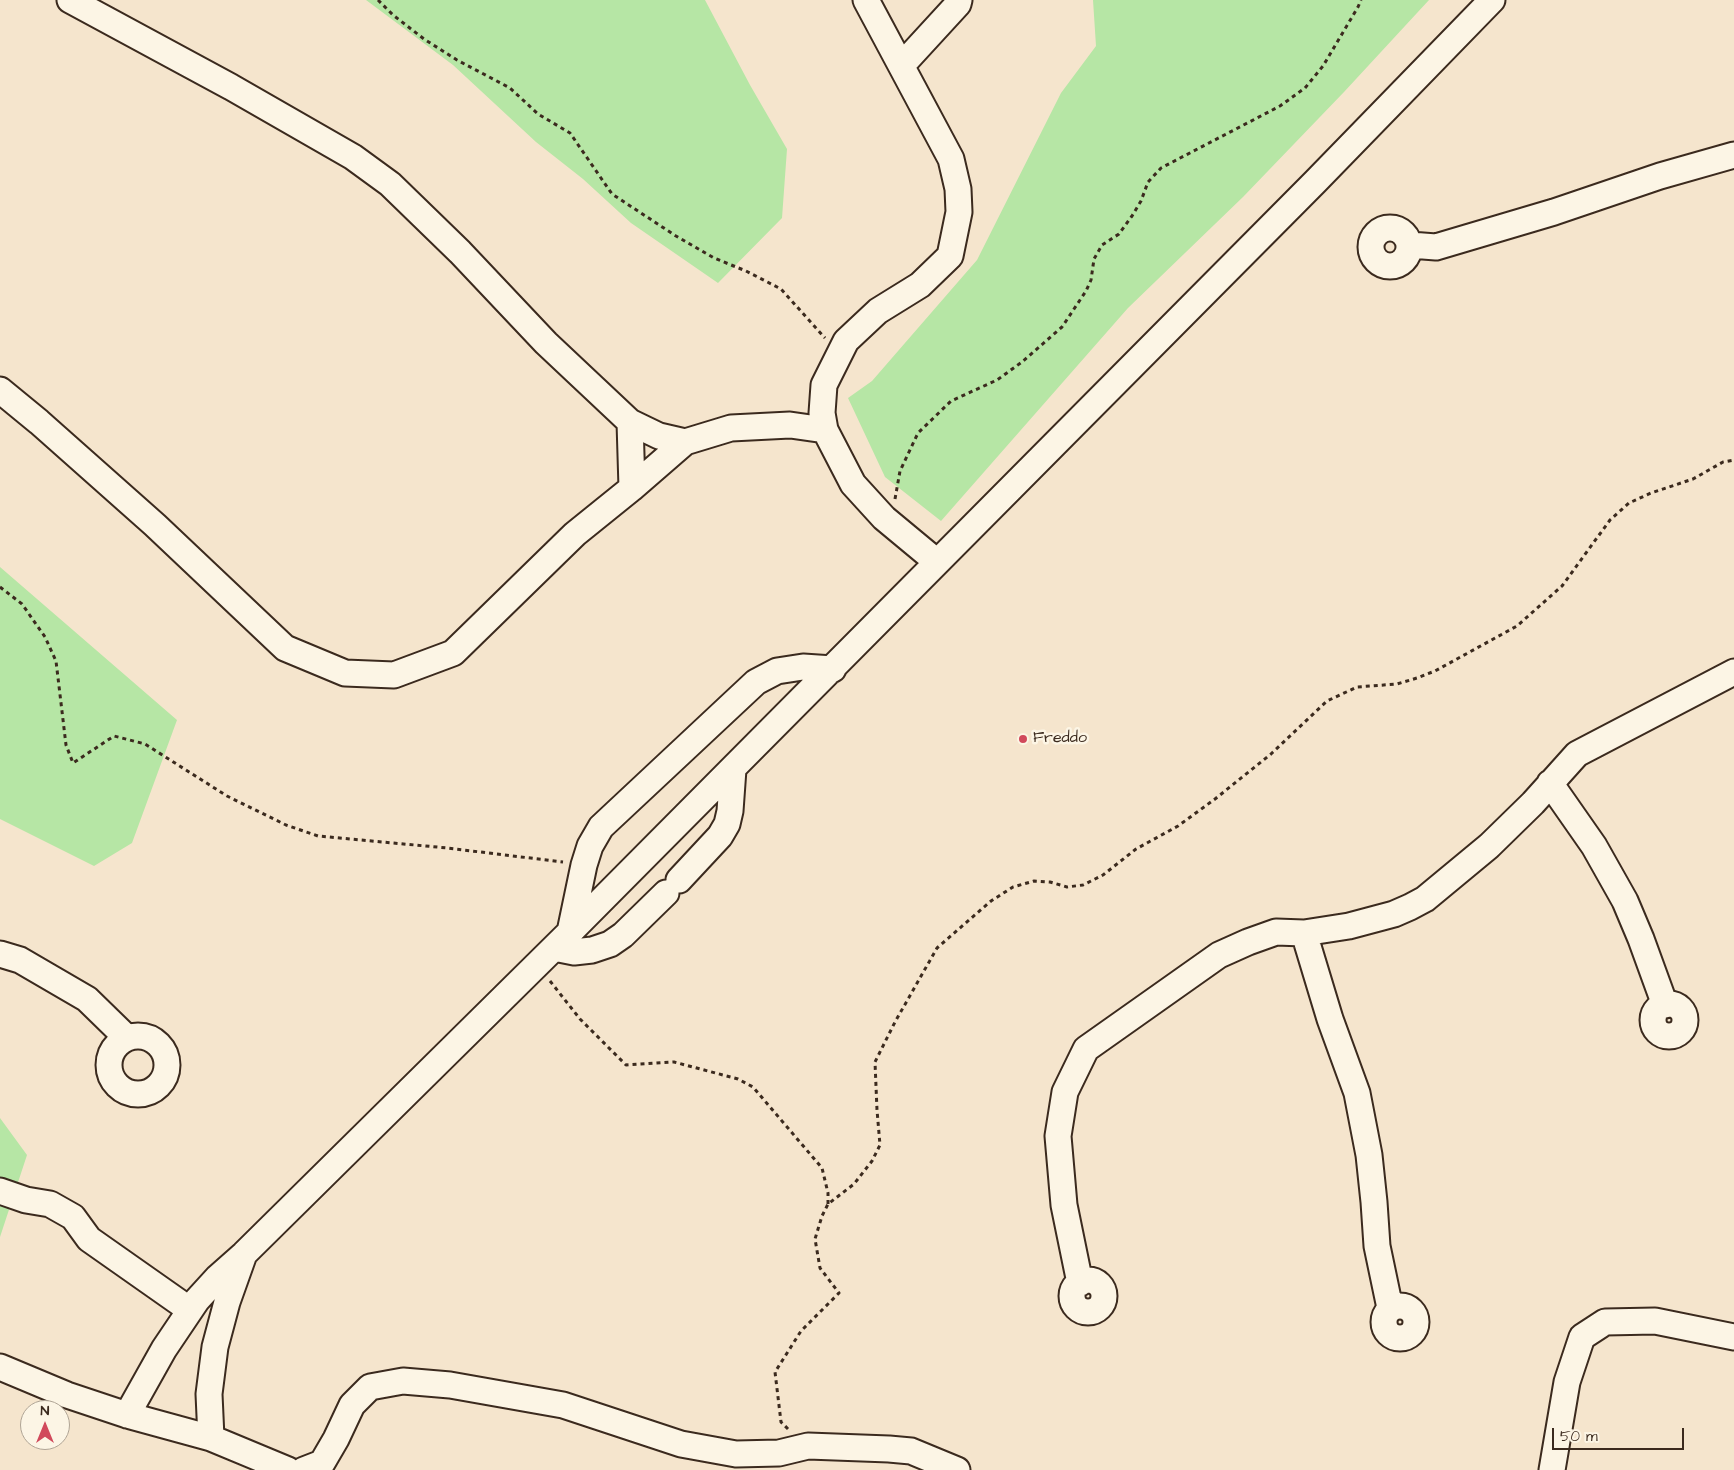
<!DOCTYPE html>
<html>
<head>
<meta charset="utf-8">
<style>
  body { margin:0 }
  #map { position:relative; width:1734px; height:1470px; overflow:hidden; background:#f5e5cd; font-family:"Architects Daughter",sans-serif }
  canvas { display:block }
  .north { position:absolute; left:20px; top:1400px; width:50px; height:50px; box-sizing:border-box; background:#fcf5e5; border:1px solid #afa495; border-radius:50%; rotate:0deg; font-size:14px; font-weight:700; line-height:20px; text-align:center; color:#3b2a1e }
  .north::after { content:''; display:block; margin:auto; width:18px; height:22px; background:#d1495b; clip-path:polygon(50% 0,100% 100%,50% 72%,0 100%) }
  .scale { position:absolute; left:1552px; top:1428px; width:132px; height:22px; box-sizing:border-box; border:2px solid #3b2a1e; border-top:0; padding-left:6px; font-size:15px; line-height:18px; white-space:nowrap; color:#3b2a1e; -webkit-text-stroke:4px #fcf5e5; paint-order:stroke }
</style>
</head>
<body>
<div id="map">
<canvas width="1734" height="1470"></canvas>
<div class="north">N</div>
<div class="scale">50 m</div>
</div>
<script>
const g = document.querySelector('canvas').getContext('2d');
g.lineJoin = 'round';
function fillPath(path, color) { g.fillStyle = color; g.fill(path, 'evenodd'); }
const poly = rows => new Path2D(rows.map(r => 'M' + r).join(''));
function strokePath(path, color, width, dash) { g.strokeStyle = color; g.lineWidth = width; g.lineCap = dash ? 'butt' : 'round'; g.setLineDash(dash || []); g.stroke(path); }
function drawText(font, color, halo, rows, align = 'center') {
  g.font = font + ' "Architects Daughter",sans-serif'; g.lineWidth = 5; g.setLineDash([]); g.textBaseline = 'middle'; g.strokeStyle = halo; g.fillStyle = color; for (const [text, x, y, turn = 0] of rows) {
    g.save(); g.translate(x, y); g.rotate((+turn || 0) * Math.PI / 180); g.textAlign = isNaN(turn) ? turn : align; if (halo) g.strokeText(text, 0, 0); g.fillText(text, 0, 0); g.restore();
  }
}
fillPath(poly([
  [366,0,705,0,750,85,787,149,782,218,718,283,631,223,583,179,536,142,453,65],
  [1093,0,1429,0,1344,92,1243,197,1128,308,941,521,885,477,848,398,872,381,977,260,1061,93,1096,46],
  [0,567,177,720,132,843,94,866,0,819],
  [0,1118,27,1155,0,1237]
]), '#b6e6a5');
const minor = poly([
  [70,0,231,87,353,157,390,184,460,252,546,343,630,422,659,436,685,442],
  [866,0,951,159,958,189,959,212,950,256,920,285,878,311,846,341,824,385,822,413,825,430,853,484,884,518,937,562],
  [902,65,958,4,959,0],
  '1371 247a19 19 0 1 1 38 0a19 19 0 1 1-38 0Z',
  [1410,245,1436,247,1554,212,1660,176,1734,155],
  [0,390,39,422,155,525,285,648,345,673,394,675,453,653,575,534,632,488,685,442,731,428,790,425,825,430],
  [630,422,632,488],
  [1550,783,1594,846,1625,901,1641,939,1665,1005],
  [679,880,720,836,727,824,730,811,733,769],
  [570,932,584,865,590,846,601,827,756,682,777,671,803,667,833,669],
  [1304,933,1330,1019,1357,1093,1369,1155,1374,1202,1377,1246,1390,1308],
  [554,948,574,952,592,950,610,944,623,935,666,893],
  [0,954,20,960,87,999,127,1038],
  '1653 1020a16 16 0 1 1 32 0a16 16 0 1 1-32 0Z',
  '109 1065a29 29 0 1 1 58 0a29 29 0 1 1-58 0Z',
  [0,1191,26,1200,50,1204,73,1217,89,1239,190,1310],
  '1072 1296a16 16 0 1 1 32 0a16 16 0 1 1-32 0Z',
  [1080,1283,1064,1205,1058,1136,1065,1092,1086,1049,1219,955,1248,942,1276,932,1304,933,1349,926,1394,914,1410,907,1425,899,1489,846,1533,803,1577,754,1734,672],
  '1384 1322a16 16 0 1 1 32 0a16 16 0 1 1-32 0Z',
  [0,1367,67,1395,127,1415,211,1438,288,1470],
  [127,1415,164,1349,197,1300,218,1277,244,1254,570,932,1315,182,1492,0],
  [211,1438,209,1394,215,1347,227,1302,243,1257],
  [304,1470,322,1463,336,1439,352,1405,370,1387,403,1381,450,1385,563,1405,681,1444,736,1454,779,1453,808,1446,889,1449,911,1451,957,1470],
  [1552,1470,1567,1382,1582,1337,1605,1322,1655,1321,1734,1337]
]);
strokePath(minor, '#3b2a1e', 29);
strokePath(poly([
  [378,0,393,15,424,39,457,60,510,88,538,114,570,133,612,194,676,236,714,258,746,271,781,289,825,338],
  [895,499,900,471,918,433,951,401,997,380,1022,362,1062,327,1086,291,1091,280,1094,259,1102,245,1119,234,1132,216,1141,201,1148,182,1161,168,1280,106,1305,88,1323,66,1358,7,1361,0],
  [0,587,22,604,45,637,56,661,66,745,73,763,114,736,145,744,227,796,286,825,318,836,447,848,563,862],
  [550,981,580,1019,626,1065,674,1062,738,1079,753,1087,822,1168,828,1193,828,1204],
  [788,1429,781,1422,775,1372,801,1331,839,1293,820,1268,815,1239,822,1216,828,1204,854,1184,872,1161,880,1145,877,1110,875,1062,895,1022,937,948,991,901,1013,887,1034,881,1050,882,1067,887,1083,885,1103,875,1136,849,1178,826,1215,799,1271,754,1327,701,1357,687,1397,684,1417,678,1435,671,1517,626,1562,586,1610,520,1629,503,1651,493,1693,479,1723,462,1734,460]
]), '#3b2a1e', 3, [4, 4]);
strokePath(minor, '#fcf5e5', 25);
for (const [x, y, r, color] of [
  [1023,739,5,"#d1495b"]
]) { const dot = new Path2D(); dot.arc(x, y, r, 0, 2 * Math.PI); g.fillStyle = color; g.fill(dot); strokePath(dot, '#fcf5e5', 2); }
drawText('16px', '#3b2a1e', '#fcf5e5', [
  ["Freddo",1033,739]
], 'left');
</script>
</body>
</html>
